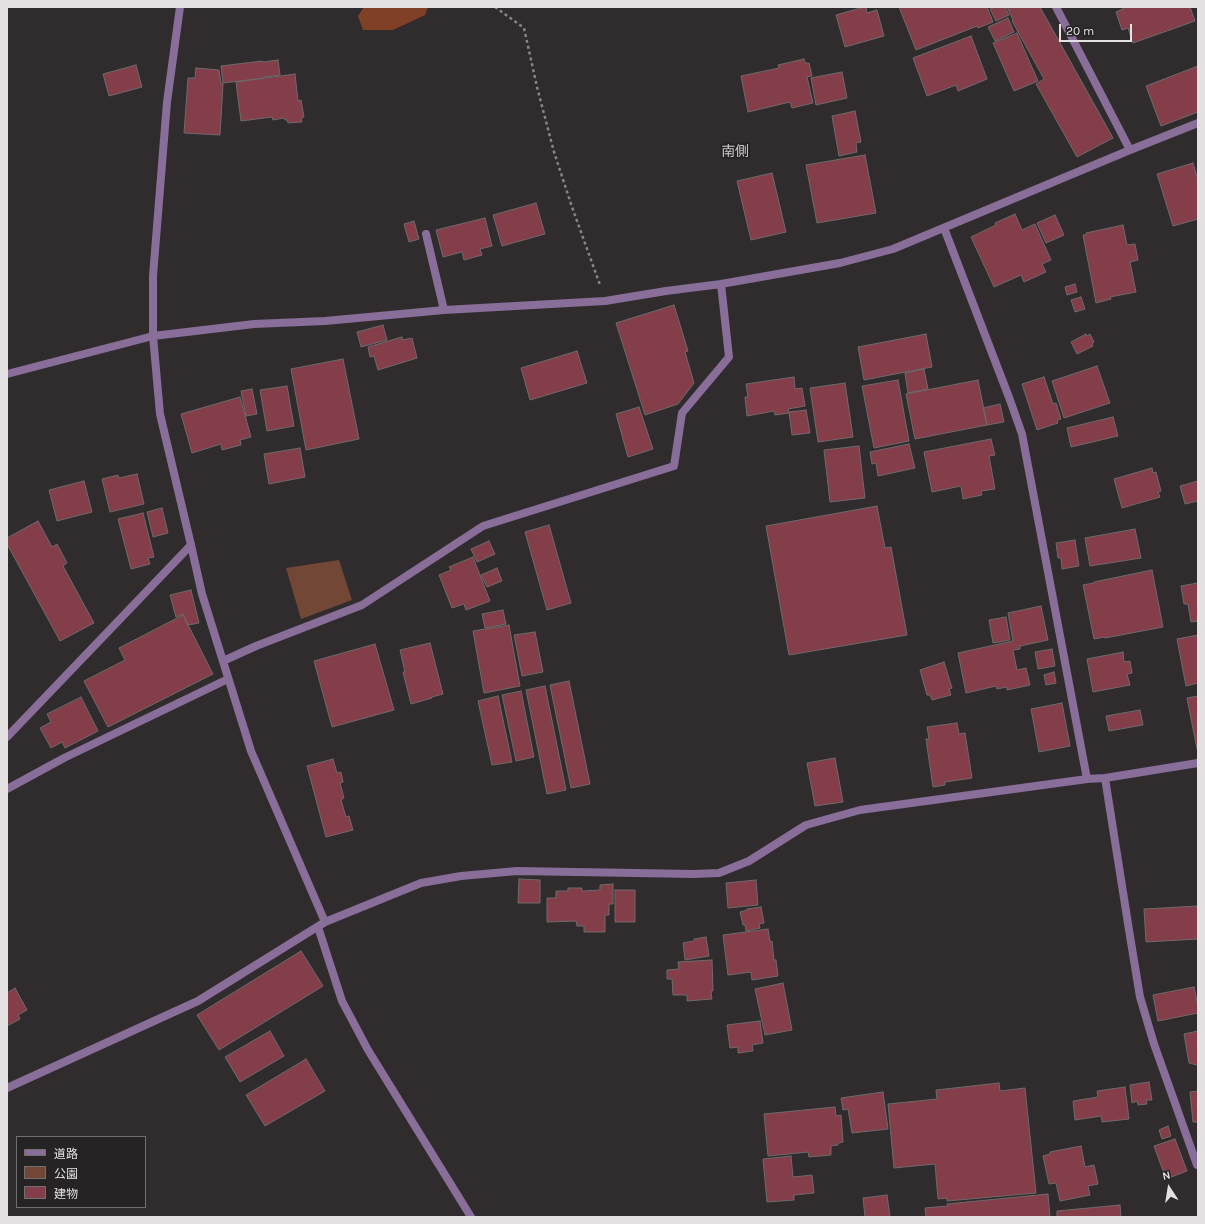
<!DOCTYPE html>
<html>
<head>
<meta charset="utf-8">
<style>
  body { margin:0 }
  #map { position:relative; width:1205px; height:1224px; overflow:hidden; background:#302c2e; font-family:Karla,"Noto Sans JP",sans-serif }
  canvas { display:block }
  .frame { position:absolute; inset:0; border:8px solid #e3e1e2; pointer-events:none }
  .legend { position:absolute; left:16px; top:1136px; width:130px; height:72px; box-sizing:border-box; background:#262325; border:1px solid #726f71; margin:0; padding:5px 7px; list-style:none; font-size:12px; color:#e3e1e2 }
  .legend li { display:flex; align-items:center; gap:8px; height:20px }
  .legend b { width:20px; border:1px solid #726f71 }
  .north { position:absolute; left:1149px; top:1168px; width:40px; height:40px; -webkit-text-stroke:3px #262325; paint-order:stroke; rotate:348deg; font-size:11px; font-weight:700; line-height:16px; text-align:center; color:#e3e1e2 }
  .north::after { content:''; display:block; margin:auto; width:14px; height:18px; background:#e3e1e2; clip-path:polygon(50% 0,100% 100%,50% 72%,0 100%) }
  .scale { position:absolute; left:1059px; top:24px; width:73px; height:18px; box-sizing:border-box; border:2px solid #e3e1e2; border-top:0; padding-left:5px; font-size:12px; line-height:14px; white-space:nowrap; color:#e3e1e2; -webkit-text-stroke:3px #262325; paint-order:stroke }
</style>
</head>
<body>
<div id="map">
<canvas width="1205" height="1224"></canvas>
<div class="frame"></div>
<ul class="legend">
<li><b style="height:5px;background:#886e99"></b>道路</li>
<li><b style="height:11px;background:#724736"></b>公園</li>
<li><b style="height:11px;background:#833e49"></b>建物</li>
</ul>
<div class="north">N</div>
<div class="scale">20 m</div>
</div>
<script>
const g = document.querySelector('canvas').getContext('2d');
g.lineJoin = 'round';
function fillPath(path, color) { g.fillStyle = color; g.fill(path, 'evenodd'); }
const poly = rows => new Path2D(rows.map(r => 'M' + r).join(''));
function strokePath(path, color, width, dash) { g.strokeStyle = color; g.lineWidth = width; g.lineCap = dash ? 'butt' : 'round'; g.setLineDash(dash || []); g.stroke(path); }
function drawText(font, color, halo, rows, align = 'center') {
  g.font = font + ' Karla,"Noto Sans JP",sans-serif'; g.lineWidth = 4; g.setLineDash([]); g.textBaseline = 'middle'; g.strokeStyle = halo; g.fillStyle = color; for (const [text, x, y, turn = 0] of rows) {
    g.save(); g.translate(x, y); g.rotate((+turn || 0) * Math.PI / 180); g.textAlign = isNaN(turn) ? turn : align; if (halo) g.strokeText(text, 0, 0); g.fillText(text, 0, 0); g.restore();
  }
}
fillPath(poly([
  [339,560,352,600,301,619,286,568]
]), '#724736');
fillPath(poly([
  [364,7,428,7,425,15,393,30,363,30,358,16]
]), '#7f4026');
const building = poly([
  [864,7,866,7,867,13,877,10,884,36,845,47,836,15,864,7],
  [899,7,987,7,993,22,978,28,977,26,916,50,899,7],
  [995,7,1005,7,1009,15,996,21,990,9,995,7],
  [1007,7,1040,7,1113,138,1077,157,1036,84,1044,79,1012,21,1013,20,1007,7],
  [1122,7,1190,7,1195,21,1133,43,1128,28,1122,30,1116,12,1123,9,1122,7],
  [1008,18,1014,32,995,41,988,27,1008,18],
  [1017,33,1038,81,1014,91,993,43,1017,33],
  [971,36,987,79,958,91,956,85,927,96,913,58,971,36],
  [804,59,805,63,809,63,812,76,807,77,813,103,792,108,790,102,748,112,741,76,779,68,778,65,804,59],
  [278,60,280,75,264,77,264,78,223,83,221,66,262,61,263,62,278,60],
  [136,65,142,87,109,96,103,74,136,65],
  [1198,66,1198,112,1161,126,1146,86,1198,66],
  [196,68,219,70,221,83,223,84,220,135,184,133,188,78,195,78,196,68],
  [842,72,847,98,816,105,811,78,842,72],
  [295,74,298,101,301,100,304,117,301,118,302,122,288,123,287,120,285,120,284,118,273,120,272,117,241,121,236,82,295,74],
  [855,111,861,142,856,143,857,152,839,156,832,116,855,111],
  [865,155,876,213,817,223,806,165,865,155],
  [1193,163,1198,180,1198,219,1173,226,1157,174,1193,163],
  [772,173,786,232,751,240,737,181,772,173],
  [536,203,545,234,502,246,493,215,536,203],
  [1015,214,1022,230,1035,224,1051,260,1042,264,1046,272,1024,282,1021,275,994,287,971,237,996,225,995,223,1015,214],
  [1055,215,1064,235,1046,243,1037,223,1055,215],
  [485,218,492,246,480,249,482,255,464,260,462,252,443,257,436,230,485,218],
  [414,221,419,239,409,242,404,224,414,221],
  [1123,225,1127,245,1135,244,1138,260,1130,262,1136,292,1110,297,1111,299,1096,303,1083,235,1086,235,1086,233,1123,225],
  [1075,284,1077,292,1067,295,1065,287,1075,284],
  [1081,297,1085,309,1075,312,1071,300,1081,297],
  [674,305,688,351,685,352,694,383,678,404,645,415,616,323,674,305],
  [383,325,387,340,361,347,357,332,383,325],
  [926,334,932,367,864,380,858,347,926,334],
  [1086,334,1087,336,1090,334,1094,342,1092,344,1093,346,1077,354,1071,342,1086,334],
  [402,337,402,340,412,338,417,358,378,370,374,356,370,357,368,347,402,337],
  [577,351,587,383,530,400,521,368,577,351],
  [343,359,359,439,306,450,291,369,343,359],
  [1097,366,1110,403,1064,418,1052,381,1097,366],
  [924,369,928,389,908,393,905,373,924,369],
  [794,377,795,389,802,388,805,406,788,409,789,413,775,415,774,411,747,416,745,397,748,397,746,384,794,377],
  [1044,377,1053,404,1056,403,1061,419,1057,420,1058,423,1037,430,1022,384,1044,377],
  [898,380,909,441,874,448,862,386,898,380],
  [978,380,987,425,915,439,906,394,978,380],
  [845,383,853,437,818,442,810,388,845,383],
  [287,386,294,426,267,431,260,390,287,386],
  [252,389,257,414,246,416,241,391,252,389],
  [240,397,251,437,240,440,241,445,222,450,221,444,192,453,181,414,240,397],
  [1000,404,1004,422,987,425,983,408,1000,404],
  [639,407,653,449,628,457,616,414,639,407],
  [806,410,810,433,792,435,789,412,806,410],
  [1113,417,1118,436,1071,447,1067,428,1113,417],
  [991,439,995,455,989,456,995,489,981,491,982,495,963,499,961,486,932,492,924,452,991,439],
  [909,444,915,468,878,476,876,463,872,464,870,452,909,444],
  [859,446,865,498,830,502,824,450,859,446],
  [300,448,305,477,269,484,264,454,300,448],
  [1152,468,1153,473,1156,472,1161,491,1158,492,1160,497,1122,508,1114,479,1152,468],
  [137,474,144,504,110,512,102,479,118,475,119,478,137,474],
  [84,481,92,512,57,521,49,490,84,481],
  [1198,481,1198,501,1185,504,1180,486,1198,481],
  [877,506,885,548,891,547,907,635,789,655,766,526,877,506],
  [162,508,168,533,153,537,147,512,162,508],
  [143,513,154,557,148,558,150,564,131,569,118,519,143,513],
  [38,521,52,547,57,544,67,563,63,566,94,623,60,641,7,544,7,538,38,521],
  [549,525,571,603,547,610,525,532,549,525],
  [1135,529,1141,558,1090,566,1085,538,1135,529],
  [1075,540,1079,566,1062,569,1061,558,1058,558,1056,543,1075,540],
  [489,541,495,554,477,562,471,549,489,541],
  [473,557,490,601,466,610,464,604,452,608,439,575,451,570,449,567,473,557],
  [497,568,502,581,487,587,481,575,497,568],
  [1152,570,1163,627,1105,638,1104,637,1094,639,1083,585,1094,583,1094,582,1152,570],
  [1198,583,1198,621,1191,622,1188,604,1184,604,1181,586,1198,583],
  [191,590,199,623,188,625,183,614,176,617,170,595,191,590],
  [1041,606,1048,640,1020,646,1020,649,1013,650,1017,670,1026,668,1030,685,1007,690,1007,687,997,689,996,686,966,693,958,653,1013,641,1008,613,1041,606],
  [503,610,506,624,485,628,482,614,503,610],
  [183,615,213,674,108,727,84,681,125,660,119,648,183,615],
  [1006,617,1010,640,993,643,989,620,1006,617],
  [509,625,520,686,484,693,473,631,509,625],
  [535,632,543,672,522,676,514,635,535,632],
  [1198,635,1198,683,1186,686,1177,639,1198,635],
  [430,643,443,694,432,697,432,698,411,704,403,672,405,672,400,650,430,643],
  [375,644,394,710,332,727,314,661,375,644],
  [1052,649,1055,666,1038,669,1035,652,1052,649],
  [1123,652,1124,662,1130,661,1132,673,1127,674,1130,685,1093,692,1087,659,1123,652],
  [944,662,952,688,949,689,951,695,932,700,930,695,927,695,920,670,944,662],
  [1054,672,1056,683,1046,685,1044,675,1054,672],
  [569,681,590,784,571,788,550,685,569,681],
  [545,686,566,790,547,794,526,690,545,686],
  [521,691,534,757,516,761,502,695,521,691],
  [498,696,512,762,492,765,478,701,498,696],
  [1198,696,1198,748,1197,749,1187,698,1198,696],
  [81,697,98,731,65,748,62,742,51,748,40,728,51,722,47,714,81,697],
  [1062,703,1070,746,1039,752,1031,709,1062,703],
  [1140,710,1143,725,1109,731,1106,716,1140,710],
  [957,723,959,734,965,733,972,778,945,782,945,785,933,787,926,739,929,739,927,727,957,723],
  [835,758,843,802,815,806,807,763,835,758],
  [333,759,337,773,341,772,343,782,340,783,344,798,341,800,346,817,349,816,353,830,326,837,307,766,333,759],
  [519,879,540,880,540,903,518,903,519,879],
  [756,880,758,905,728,908,726,883,756,880],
  [613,884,613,904,609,904,609,915,605,915,605,932,584,932,584,926,577,926,576,921,547,922,547,898,556,898,556,891,568,891,568,888,582,888,582,891,600,890,600,885,613,884],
  [615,890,635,890,635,922,615,922,615,890],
  [1198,906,1198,939,1146,942,1144,909,1198,906],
  [761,907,764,923,759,924,760,928,746,931,745,925,743,925,740,912,747,910,747,909,761,907],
  [768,929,770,942,772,941,774,960,776,960,778,976,752,980,751,972,728,975,723,935,768,929],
  [706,937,709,956,685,960,683,943,694,941,694,939,706,937],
  [301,951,323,986,219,1050,197,1015,301,951],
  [712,960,713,991,711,991,712,999,687,1001,687,995,673,995,672,979,667,979,667,970,679,969,678,962,712,960],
  [783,983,792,1030,765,1035,755,989,783,983],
  [1194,987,1198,1007,1198,1013,1158,1021,1153,995,1194,987],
  [15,988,27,1010,18,1015,20,1019,7,1026,7,993,15,988],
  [760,1021,763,1043,752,1045,753,1051,738,1053,738,1047,730,1048,727,1025,760,1021],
  [270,1031,284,1056,240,1082,225,1057,270,1031],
  [1198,1031,1198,1065,1197,1065,1189,1063,1184,1034,1198,1031],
  [306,1059,325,1091,265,1126,246,1095,306,1059],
  [1149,1082,1152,1100,1146,1100,1147,1104,1138,1105,1137,1101,1132,1103,1130,1085,1149,1082],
  [999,1083,1000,1091,1025,1088,1036,1193,947,1201,947,1198,938,1199,935,1164,894,1168,888,1104,937,1099,936,1090,999,1083],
  [1125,1087,1129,1119,1102,1122,1101,1116,1075,1120,1073,1101,1098,1097,1097,1091,1125,1087],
  [1198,1091,1198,1122,1193,1122,1190,1092,1198,1091],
  [883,1092,888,1129,852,1133,848,1109,843,1110,841,1098,883,1092],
  [835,1107,836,1116,841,1115,843,1142,838,1143,838,1145,831,1146,831,1155,809,1157,808,1152,768,1156,764,1114,835,1107],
  [1168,1126,1171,1136,1162,1139,1159,1130,1168,1126],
  [1175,1139,1187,1171,1166,1179,1154,1146,1175,1139],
  [1081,1146,1085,1167,1094,1165,1098,1184,1088,1186,1090,1195,1060,1201,1056,1183,1049,1184,1043,1156,1050,1154,1050,1152,1081,1146],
  [791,1156,793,1177,812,1175,814,1193,794,1195,794,1200,767,1202,763,1159,791,1156],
  [1048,1194,1050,1217,926,1217,925,1208,948,1206,947,1204,1048,1194],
  [887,1195,890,1217,865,1217,863,1198,887,1195],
  [1120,1205,1121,1217,1057,1217,1057,1211,1120,1205]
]);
fillPath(building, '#833e49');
strokePath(building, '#6f6a6b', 1);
strokePath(poly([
  [495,7,524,28,537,87,554,152,572,207,600,285]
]), '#888587', 2.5, [3, 3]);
strokePath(poly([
  [426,234,444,310]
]), '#886e99', 8);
strokePath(poly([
  [1056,7,1130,150],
  [944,228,1010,400,1022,434,1087,779],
  [7,374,153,336,254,324,325,321,444,310,605,301,666,291,721,284,840,263,893,249,1130,150,1198,123],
  [191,545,202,594,251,751,325,922],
  [223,661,256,646,362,605,483,526,674,466,682,413,729,357,721,284],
  [1105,778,1129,930,1140,997,1154,1044,1197,1165],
  [7,789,64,758,228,679],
  [318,927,342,1001,368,1050,471,1217],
  [7,1088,198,1001,325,922,421,883,461,876,517,871,694,874,719,873,749,861,806,825,860,810,1087,779,1105,778,1198,763]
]), '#886e99', 8);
strokePath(poly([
  [7,737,191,545,160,414,153,336,153,276,167,102,180,7]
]), '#886e99', 8);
drawText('14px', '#ccc7ca', '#262325', [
  ["南側",735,152]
]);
</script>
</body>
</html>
